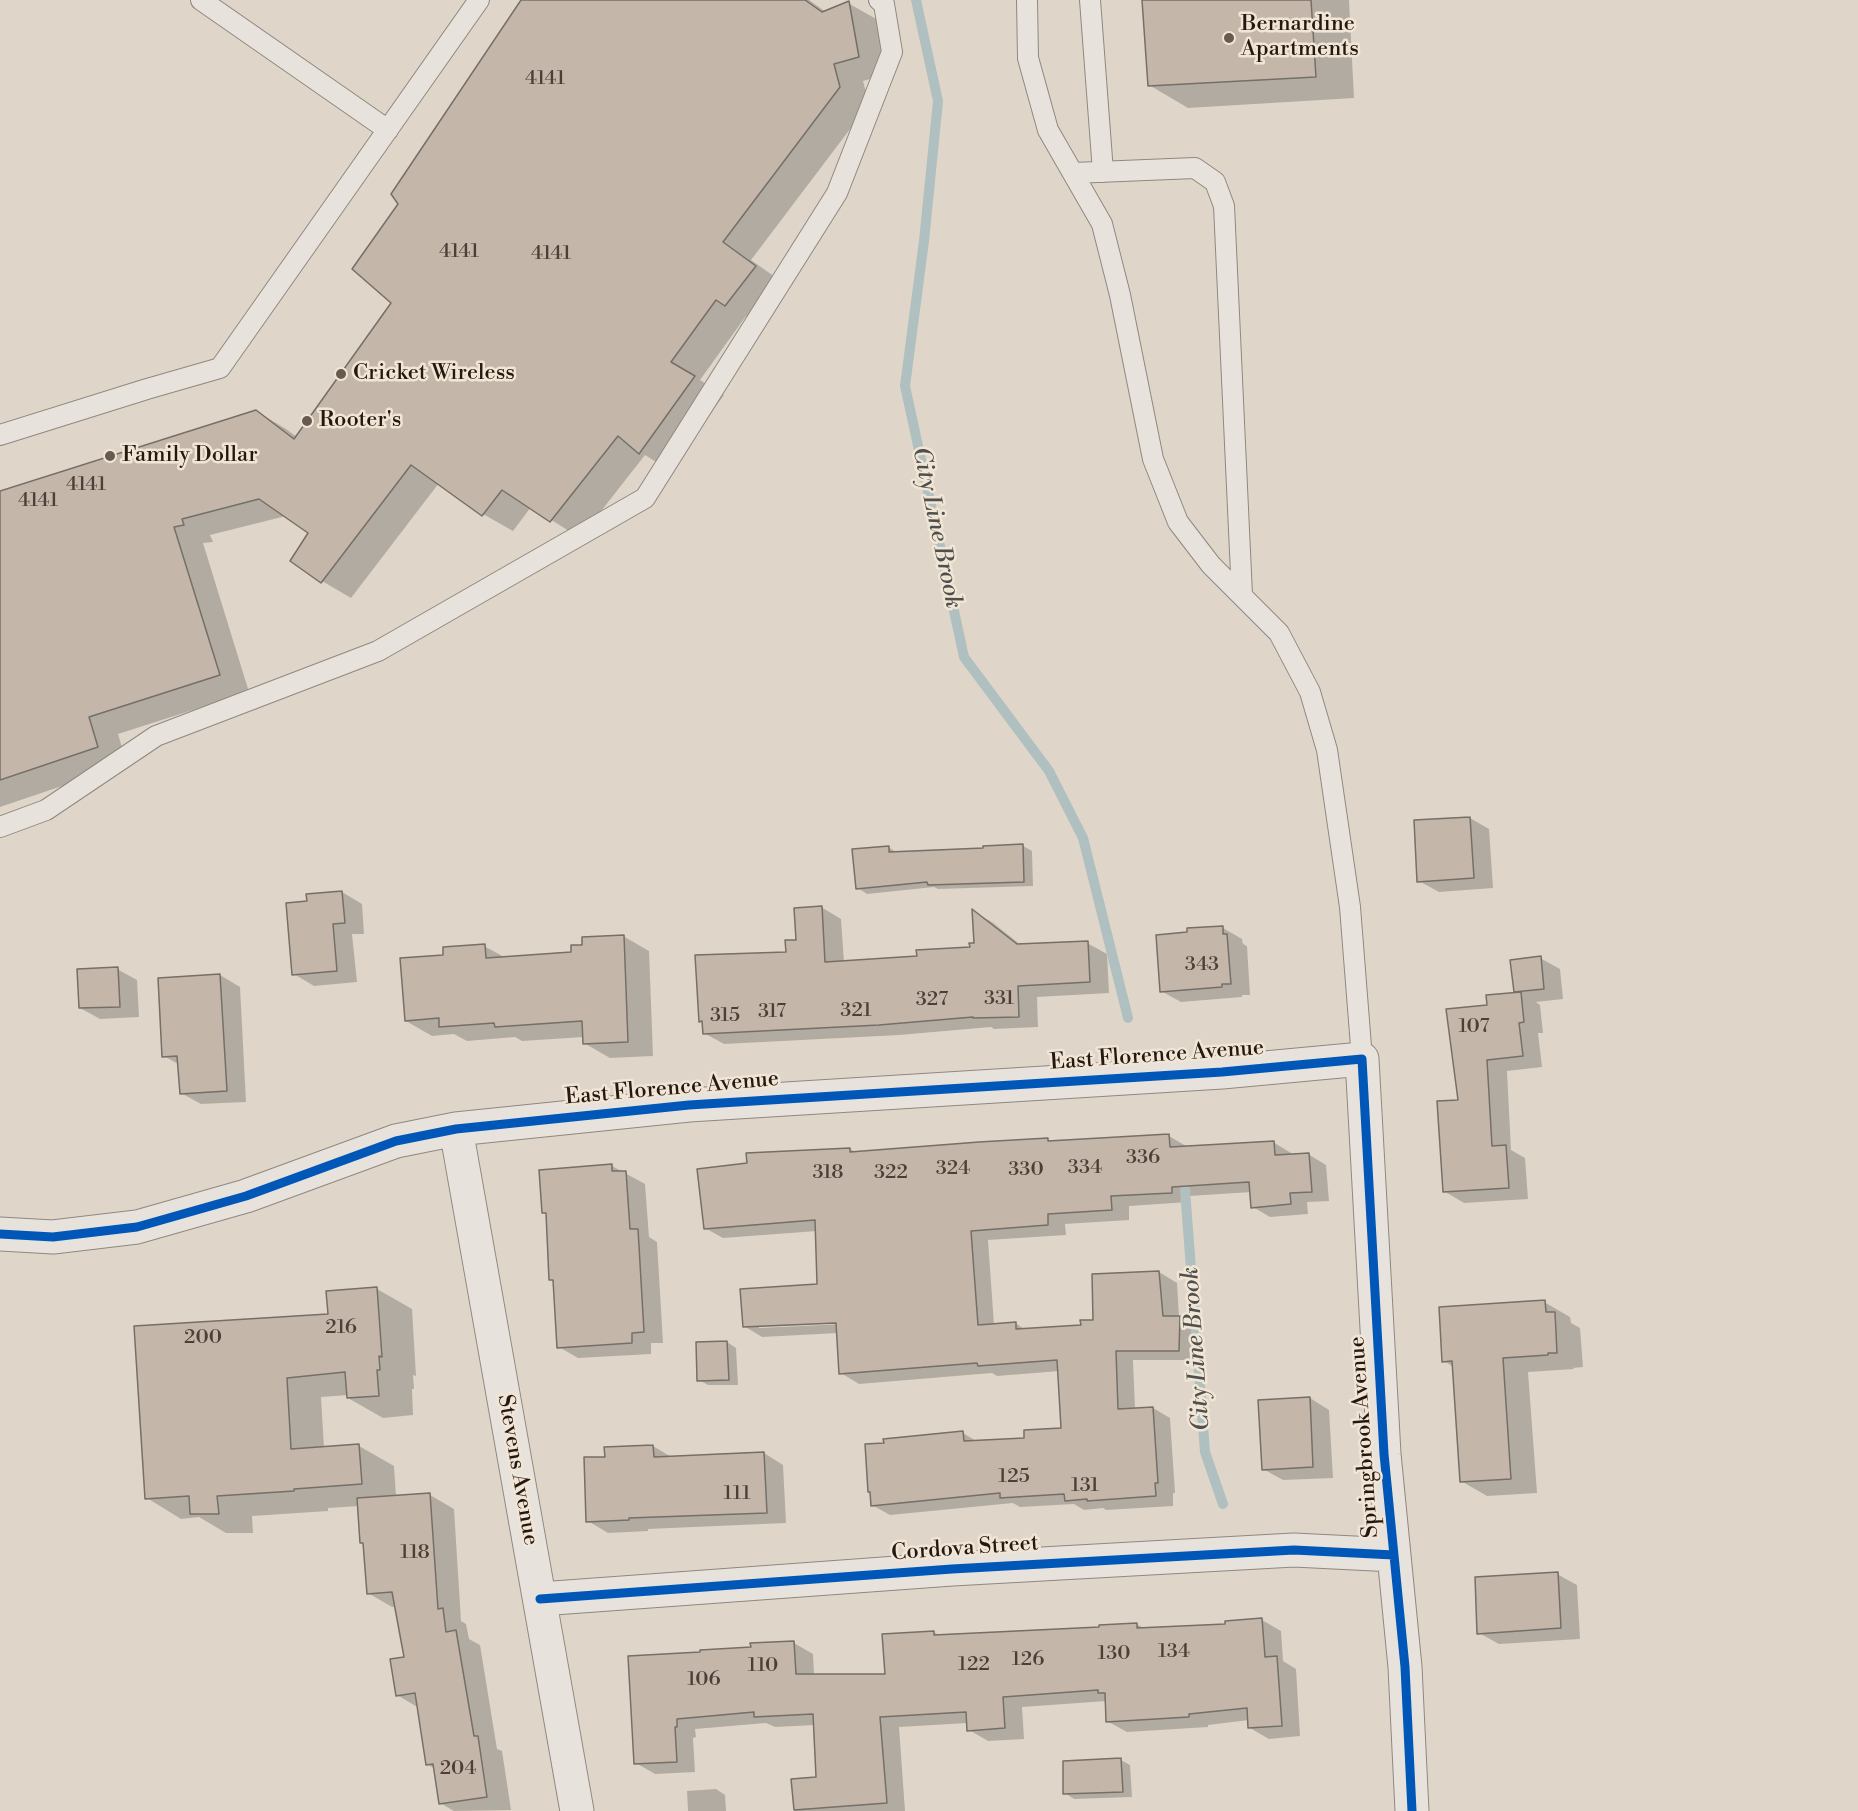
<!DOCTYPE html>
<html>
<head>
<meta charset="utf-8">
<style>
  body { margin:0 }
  canvas { display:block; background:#dfd6c9 }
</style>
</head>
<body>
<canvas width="1858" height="1811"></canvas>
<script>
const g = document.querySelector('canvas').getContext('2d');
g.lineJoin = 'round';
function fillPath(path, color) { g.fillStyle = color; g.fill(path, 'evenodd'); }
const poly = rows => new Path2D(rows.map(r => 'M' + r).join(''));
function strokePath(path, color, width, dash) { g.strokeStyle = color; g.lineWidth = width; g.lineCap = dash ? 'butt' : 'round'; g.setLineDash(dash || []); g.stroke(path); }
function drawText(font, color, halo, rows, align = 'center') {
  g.font = font + ' "Libre Bodoni",serif'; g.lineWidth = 5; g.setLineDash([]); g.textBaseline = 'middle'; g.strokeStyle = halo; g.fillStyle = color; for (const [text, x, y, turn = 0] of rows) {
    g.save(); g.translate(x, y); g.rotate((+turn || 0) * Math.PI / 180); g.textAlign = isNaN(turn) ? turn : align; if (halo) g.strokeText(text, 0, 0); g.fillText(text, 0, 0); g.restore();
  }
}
fillPath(poly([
  [523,0,809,0,826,12,848,3,878,20,888,74,863,81,869,104,751,260,785,284,755,322,746,316,700,380,724,395,669,470,645,455,580,538,531,507,513,531,483,514,439,483,351,598,322,581,310,533,286,516,210,535,213,542,203,543,249,692,118,734,127,764,0,807,0,493,256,411,286,429,297,437,393,302,400,204],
  [1144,0,1349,0,1354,98,1188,108,1149,85],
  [1470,818,1489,829,1493,888,1439,892,1419,881],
  [1023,846,1032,851,1033,886,938,889,934,887,867,894,858,888,888,847,898,853,985,850,985,847],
  [342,892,362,904,364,934,352,934,357,982,314,986,294,974,308,902],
  [821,907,841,919,844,962,919,958,971,948,975,945,974,912,992,922,1022,946,1087,943,1107,954,1109,993,1037,997,1038,1027,994,1029,991,1027,899,1035,724,1044,704,1033,703,1023,700,1021,787,953],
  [1223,928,1242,939,1243,944,1247,946,1250,995,1242,995,1242,997,1181,1002,1161,991],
  [623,936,649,951,653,1056,610,1058,584,1043,584,1037,522,1041,515,1037,467,1041,454,1034,432,1036,406,1021,445,956,484,946,506,958,572,954],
  [1540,958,1560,969,1563,999,1536,1002,1540,1005,1543,1033,1538,1033,1542,1067,1507,1071,1511,1150,1525,1158,1528,1199,1464,1203,1444,1191,1460,1102,1489,1006,1519,993,1515,991],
  [117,969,137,980,139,1017,100,1019,80,1008],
  [220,975,240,987,246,1102,201,1104,181,1093,180,1065,164,1056],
  [1169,1136,1186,1146,1186,1148,1273,1142,1291,1153,1291,1156,1308,1154,1326,1165,1329,1201,1307,1202,1308,1214,1270,1217,1253,1207,1252,1192,1189,1196,1189,1202,1129,1206,1129,1220,1065,1224,1066,1235,988,1240,994,1325,1015,1323,1026,1330,1082,1327,1094,1321,1159,1272,1177,1283,1179,1318,1197,1328,1197,1360,1133,1360,1135,1409,1153,1408,1170,1418,1175,1493,1173,1493,1173,1506,1106,1510,1103,1508,1084,1510,1074,1504,1020,1507,1013,1503,890,1515,872,1505,963,1433,978,1442,1026,1440,1063,1429,1060,1371,997,1376,992,1373,859,1384,841,1373,838,1333,762,1337,744,1326,818,1286,817,1231,723,1238,705,1228,850,1149,857,1153,1048,1140,1052,1142],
  [843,1321,844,1324,759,1328,759,1325],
  [612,1166,645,1184,649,1237,657,1242,663,1343,651,1343,651,1354,578,1358,559,1347,555,1282,551,1279,547,1214,544,1212],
  [377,1289,412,1309,416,1376,413,1375,414,1389,412,1389,413,1415,383,1418,348,1398,348,1395,321,1397,324,1448,359,1446,394,1466,396,1497,430,1495,454,1509,461,1621,466,1624,469,1639,480,1645,497,1749,502,1751,511,1810,454,1811,440,1803,435,1769,427,1764,419,1708,397,1695,406,1658,396,1607,392,1607,368,1593,365,1545,361,1542,359,1506,328,1508,328,1511,252,1516,253,1533,226,1533,199,1517,181,1519,147,1498,329,1315],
  [1544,1302,1570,1317,1571,1323,1580,1328,1583,1367,1573,1368,1574,1369,1528,1372,1537,1493,1487,1496,1461,1481,1454,1367,1444,1361],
  [727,1342,736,1348,738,1385,708,1385,699,1380,697,1343],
  [1310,1398,1329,1410,1333,1478,1283,1480,1263,1469],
  [653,1446,673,1458,764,1453,783,1465,786,1523,648,1529,648,1531,608,1533,588,1521,606,1458],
  [1557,1574,1577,1585,1580,1639,1499,1644,1479,1633],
  [1262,1620,1281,1631,1283,1661,1296,1669,1300,1736,1269,1739,1250,1728,1249,1720,1208,1725,1208,1727,1127,1732,1107,1721,1107,1701,1022,1707,1024,1739,988,1741,969,1730,968,1723,899,1727,905,1811,795,1811,793,1780,818,1778,815,1725,775,1727,766,1723,695,1729,696,1737,693,1738,695,1772,655,1774,636,1763,630,1657,752,1648,752,1644,794,1643,813,1654,814,1675,886,1675,934,1632,940,1636,1101,1628,1137,1624,1146,1630,1227,1626],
  [1121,1760,1130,1765,1132,1797,1074,1799,1065,1793],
  [716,1789,725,1795,726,1811,688,1811,687,1791]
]), '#0003');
strokePath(poly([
  [916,0,938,101,924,241,905,386,964,657,1049,771,1083,838,1128,1018],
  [1185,1190,1205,1452,1223,1504]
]), '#b0c0c0', 10);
const building = poly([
  [521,0,805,0,822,12,849,1,859,57,834,64,840,87,723,242,756,266,725,306,716,300,671,362,695,376,639,454,618,436,550,522,502,490,482,516,411,465,321,583,290,561,308,533,259,499,182,519,184,525,174,527,220,675,89,717,98,747,0,780,0,491,256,410,294,439,391,303,352,269,398,204,391,194,521,0],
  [1142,0,1311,0,1316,77,1148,86,1142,0],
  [1470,817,1474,878,1417,882,1414,820,1470,817],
  [1023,844,1024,882,928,885,927,882,856,889,852,849,889,846,889,852,983,848,983,846,1023,844],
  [342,891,345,923,333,924,337,971,292,975,286,903,307,901,306,894,342,891],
  [822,906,825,962,917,956,916,950,970,947,969,943,974,943,972,909,1017,944,1088,941,1090,982,1018,986,1019,1017,973,1018,973,1017,879,1025,703,1034,702,1021,699,1022,695,955,786,952,785,940,796,940,794,908,822,906],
  [1223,926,1223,934,1227,934,1231,984,1222,984,1222,987,1160,992,1156,935,1187,932,1187,928,1223,926],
  [624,935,628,1042,583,1044,582,1021,495,1027,494,1023,439,1027,439,1018,405,1021,400,958,443,955,443,947,485,944,486,958,571,952,571,945,582,945,582,937,624,935],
  [1541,956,1544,989,1514,992,1510,960,1541,956],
  [118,967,120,1007,79,1008,77,969,118,967],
  [220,974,227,1091,180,1094,177,1056,162,1057,158,978,220,974],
  [1521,992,1524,1022,1519,1023,1523,1056,1487,1060,1492,1146,1506,1145,1509,1188,1443,1192,1437,1101,1458,1100,1446,1009,1487,1005,1486,995,1521,992],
  [1169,1134,1170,1147,1274,1141,1275,1155,1309,1153,1312,1192,1290,1193,1291,1204,1251,1208,1249,1182,1172,1187,1172,1193,1111,1196,1112,1210,1048,1214,1048,1225,971,1231,978,1325,1016,1322,1016,1329,1081,1325,1080,1320,1093,1320,1092,1274,1159,1271,1163,1316,1180,1316,1179,1351,1116,1351,1118,1409,1153,1407,1158,1483,1155,1483,1156,1496,1087,1501,1087,1499,1065,1501,1064,1494,1000,1498,1000,1493,871,1506,870,1492,868,1492,865,1444,884,1443,883,1439,963,1431,964,1441,1024,1438,1024,1430,1061,1428,1057,1360,978,1366,977,1363,839,1374,836,1323,743,1327,740,1289,817,1284,815,1220,704,1229,697,1169,747,1163,746,1153,850,1148,850,1152,979,1142,1048,1138,1048,1141,1169,1134],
  [612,1164,612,1171,626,1171,630,1229,638,1229,644,1332,632,1333,632,1343,557,1348,553,1280,549,1280,546,1213,542,1213,539,1170,612,1164],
  [377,1287,382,1357,379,1356,380,1370,377,1370,379,1396,347,1398,345,1372,287,1378,291,1449,359,1444,362,1484,294,1489,294,1491,217,1496,219,1514,190,1514,189,1496,145,1499,134,1326,328,1314,326,1291,377,1287],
  [1545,1300,1546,1312,1555,1312,1557,1353,1548,1353,1548,1355,1503,1358,1511,1479,1460,1482,1452,1361,1442,1362,1439,1307,1545,1300],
  [727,1341,729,1380,697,1381,696,1342,727,1341],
  [1310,1397,1313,1467,1262,1470,1258,1400,1310,1397],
  [653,1445,654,1457,764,1452,767,1513,629,1518,629,1520,586,1522,584,1457,605,1457,604,1447,653,1445],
  [430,1493,438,1609,443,1608,446,1632,456,1630,474,1736,478,1736,487,1797,439,1804,433,1764,426,1765,415,1693,396,1696,390,1659,404,1657,392,1592,367,1594,363,1543,360,1543,357,1498,430,1493],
  [1558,1572,1561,1628,1477,1634,1475,1577,1558,1572],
  [1262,1618,1265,1657,1277,1656,1282,1726,1248,1728,1247,1708,1189,1714,1189,1717,1106,1722,1105,1693,1098,1693,1098,1690,1003,1697,1005,1728,967,1731,966,1712,880,1717,887,1803,794,1810,791,1779,816,1777,813,1714,754,1717,754,1712,677,1719,677,1727,675,1727,677,1762,634,1764,628,1656,700,1652,700,1650,751,1647,750,1643,794,1641,796,1674,885,1674,882,1634,934,1631,934,1635,1099,1627,1099,1625,1137,1623,1137,1628,1225,1624,1225,1621,1262,1618],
  [1121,1758,1123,1792,1063,1794,1063,1761,1121,1758]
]);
fillPath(building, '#c5b6aa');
strokePath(building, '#756f68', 1.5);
const lane = poly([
  [201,0,388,130],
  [1027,0,1028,58,1048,130,1102,224,1120,295,1153,459,1178,522,1211,565,1279,633,1310,692,1327,750,1350,907,1362,1059],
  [1090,0,1103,172],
  [1073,173,1195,168,1215,182,1224,206,1242,595],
  [0,435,147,389,220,368,479,0],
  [0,827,46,810,156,736,378,651,645,498,837,193,892,52,884,4,879,0]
]);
const street = poly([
  [456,1129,577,1811],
  [0,1234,53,1237,137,1227,246,1196,396,1141,456,1129,689,1105,1222,1072,1362,1059,1384,1454,1405,1667,1412,1811],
  [540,1599,952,1569,1294,1550,1394,1555]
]);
strokePath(lane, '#8f8880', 22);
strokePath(street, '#8f8880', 35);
strokePath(lane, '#e7e2db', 20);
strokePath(street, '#e7e2db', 33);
strokePath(poly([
  [0,1234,53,1237,137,1227,246,1196,396,1141,456,1129,689,1105,1222,1072,1362,1059,1384,1454,1405,1667,1412,1811],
  [540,1599,952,1569,1294,1550,1394,1555]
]), '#0057b8', 9);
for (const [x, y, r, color] of [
  [1229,38,6,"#665a51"],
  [341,374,6,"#665a51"],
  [307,421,6,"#665a51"],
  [110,456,6,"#665a51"]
]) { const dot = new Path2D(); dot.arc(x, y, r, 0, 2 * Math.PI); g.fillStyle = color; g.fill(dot); strokePath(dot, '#f1e6d5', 2); }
drawText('20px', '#4d3f37', null, [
  ["4141",545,79],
  ["4141",459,252],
  ["4141",551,254],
  ["4141",86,485],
  ["4141",38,501],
  ["343",1202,965],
  ["331",999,999],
  ["327",932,1000],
  ["321",856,1011],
  ["317",772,1012],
  ["315",725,1016],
  ["107",1474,1027],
  ["336",1143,1158],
  ["334",1085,1168],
  ["324",953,1169],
  ["330",1026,1170],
  ["318",828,1173],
  ["322",891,1173],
  ["216",341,1328],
  ["200",203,1338],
  ["125",1014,1477],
  ["131",1085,1486],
  ["111",737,1494],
  ["118",415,1553],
  ["134",1174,1652],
  ["130",1114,1654],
  ["126",1028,1660],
  ["122",974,1665],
  ["110",763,1666],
  ["106",704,1680],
  ["204",458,1769]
]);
drawText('22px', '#251711', '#f1e6d5', [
  ["Bernardine",1241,25],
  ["Apartments",1241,50],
  ["Cricket Wireless",353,374],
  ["Rooter's",319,421],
  ["Family Dollar",122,456]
], 'left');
drawText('22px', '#251711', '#f1e6d5', [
  ["East Florence Avenue",1157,1056,-4],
  ["East Florence Avenue",672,1089,-5],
  ["Springbrook Avenue",1365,1437,-94],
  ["Stevens Avenue",517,1470,80],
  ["Cordova Street",965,1549,-4]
]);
drawText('italic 24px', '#4f4f4d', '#f1e6d5', [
  ["City Line Brook",936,528,78],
  ["City Line Brook",1197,1349,-94]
]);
</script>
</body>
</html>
